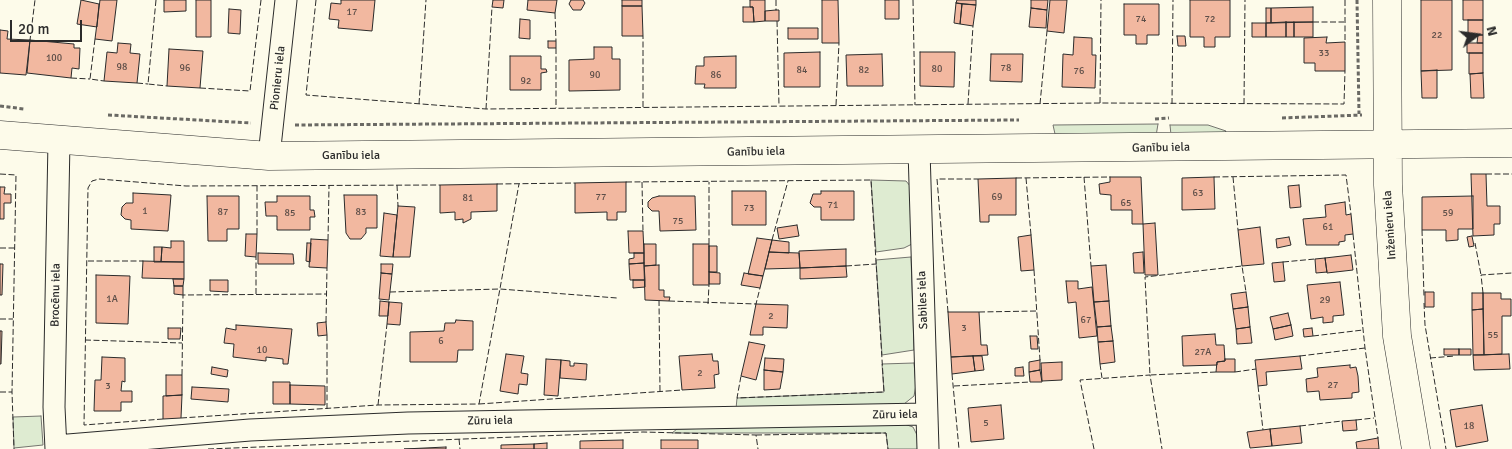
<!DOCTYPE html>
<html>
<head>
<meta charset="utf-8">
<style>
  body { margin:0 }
  #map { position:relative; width:1512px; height:449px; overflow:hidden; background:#fdfbea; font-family:Signika,sans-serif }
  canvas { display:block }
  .north { position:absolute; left:1452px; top:10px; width:50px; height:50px; -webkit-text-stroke:4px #fdfbea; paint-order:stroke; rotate:75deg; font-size:14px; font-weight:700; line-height:20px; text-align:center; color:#2b2b2b }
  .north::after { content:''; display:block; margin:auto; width:18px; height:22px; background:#2b2b2b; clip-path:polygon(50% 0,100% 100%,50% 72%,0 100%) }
  .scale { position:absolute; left:10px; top:20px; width:72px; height:22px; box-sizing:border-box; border:2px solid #2b2b2b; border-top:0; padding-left:6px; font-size:15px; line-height:18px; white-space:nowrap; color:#2b2b2b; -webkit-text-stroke:4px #fdfbea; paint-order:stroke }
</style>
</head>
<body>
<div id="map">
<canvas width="1512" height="449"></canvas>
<div class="north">N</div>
<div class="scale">20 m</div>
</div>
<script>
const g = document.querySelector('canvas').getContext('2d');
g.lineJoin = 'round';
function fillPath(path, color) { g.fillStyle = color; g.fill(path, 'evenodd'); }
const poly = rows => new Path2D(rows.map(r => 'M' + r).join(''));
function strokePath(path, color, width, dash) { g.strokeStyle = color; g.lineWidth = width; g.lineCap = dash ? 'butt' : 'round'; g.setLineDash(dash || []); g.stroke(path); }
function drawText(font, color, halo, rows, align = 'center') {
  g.font = font + ' Signika,sans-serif'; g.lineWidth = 4; g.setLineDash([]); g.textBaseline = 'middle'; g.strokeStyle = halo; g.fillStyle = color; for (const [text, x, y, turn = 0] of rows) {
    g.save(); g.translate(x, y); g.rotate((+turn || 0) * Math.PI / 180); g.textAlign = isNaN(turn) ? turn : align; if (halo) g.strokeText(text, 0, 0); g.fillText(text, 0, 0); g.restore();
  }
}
const green = poly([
  [1158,124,1156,136,1055,134,1053,125,1158,124],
  [1170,125,1208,125,1226,131,1223,137,1171,135,1170,125],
  [871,180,906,181,911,187,912,244,904,248,876,252,871,180],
  [911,257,914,350,882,355,876,260,911,257],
  [914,363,916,385,914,396,904,404,736,409,737,398,884,392,882,364,914,363],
  [41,416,43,445,14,448,13,417,41,416],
  [901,423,913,427,917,435,919,449,888,449,886,433,672,433,677,429,901,423]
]);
fillPath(green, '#deebd1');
strokePath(green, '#74746e', 1);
const building = poly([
  [81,0,99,4,97,27,77,24,81,0],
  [100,0,117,0,112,41,95,39,100,0],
  [164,0,186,0,186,11,164,12,164,0],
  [196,0,211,0,211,37,196,37,196,0],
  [341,0,375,0,372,31,338,28,339,20,329,19,331,3,341,4,341,0],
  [493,0,504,0,503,8,492,7,493,0],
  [528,0,557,0,555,13,527,10,528,0],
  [571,0,583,0,585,3,581,10,573,10,569,4,571,0],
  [622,0,642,0,642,6,622,6,622,0],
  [750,0,765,0,765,21,754,22,753,7,750,7,750,0],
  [822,0,838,0,839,43,822,43,822,0],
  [885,0,899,0,899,19,885,19,885,0],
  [957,0,976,0,976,5,956,3,957,0],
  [1031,0,1048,0,1047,10,1031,8,1031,0],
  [1050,0,1067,0,1064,33,1047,31,1050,0],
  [1190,0,1230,0,1230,37,1215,37,1215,47,1204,47,1204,37,1190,37,1190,0],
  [1421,0,1452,0,1452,70,1421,71,1421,0],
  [1463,0,1483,0,1483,20,1463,20,1463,0],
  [956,3,962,4,960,24,954,23,956,3],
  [962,4,976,5,973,26,960,24,962,4],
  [1124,4,1159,4,1159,35,1147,35,1147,44,1136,44,1136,35,1124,35,1124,4],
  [622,6,642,6,643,36,622,36,622,6],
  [743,7,753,7,754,22,743,22,743,7],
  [1313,7,1313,22,1271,23,1271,8,1313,7],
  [1031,8,1047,10,1046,28,1029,27,1031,8],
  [1266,8,1271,8,1271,23,1266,23,1266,8],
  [229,9,241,10,240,34,228,33,229,9],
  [776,10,779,10,779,21,765,21,765,11,776,10],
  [520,19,530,20,530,39,519,38,520,19],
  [1468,20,1483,20,1483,35,1468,35,1468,20],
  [1286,22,1286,37,1266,37,1266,23,1286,22],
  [1286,22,1294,22,1294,37,1286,37,1286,22],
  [1294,22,1313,22,1313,37,1294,37,1294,22],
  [1252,23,1266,23,1266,37,1252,37,1252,23],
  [788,28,818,28,818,39,788,39,788,28],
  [0,30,8,31,7,39,30,40,26,75,0,73,0,30],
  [1478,35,1483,35,1483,43,1477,43,1478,35],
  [1177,36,1185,36,1186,46,1178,46,1177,36],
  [1074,37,1092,38,1092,55,1096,55,1095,88,1062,87,1063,54,1073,55,1074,37],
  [1327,37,1326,43,1345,42,1345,71,1315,71,1315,63,1304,63,1304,38,1327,37],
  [30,40,74,44,74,48,80,48,79,69,72,68,71,78,27,73,30,40],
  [548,41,556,41,556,48,548,48,548,41],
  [118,43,131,44,130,53,140,54,137,83,104,81,107,52,117,53,118,43],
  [1467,43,1483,43,1483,53,1467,53,1467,43],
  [594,47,612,47,612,59,620,59,620,90,569,91,569,60,594,59,594,47],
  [169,49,203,51,200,88,167,86,169,49],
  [820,52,820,87,784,87,784,53,820,52],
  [920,52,955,52,954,87,920,86,920,52],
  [1469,53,1483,53,1483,73,1469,74,1469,53],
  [882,54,883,86,847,86,846,55,882,54],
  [991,54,1023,54,1022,82,990,81,991,54],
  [510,56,541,56,541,69,546,69,547,72,541,73,541,90,510,90,510,56],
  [736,56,736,88,704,88,705,84,695,84,696,66,704,66,704,57,736,56],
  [1437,70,1437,98,1422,98,1421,71,1437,70],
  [1483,73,1484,98,1471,98,1470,74,1483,73],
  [1471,174,1486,174,1487,206,1500,206,1500,224,1494,224,1494,235,1473,236,1471,174],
  [1110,177,1141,177,1143,224,1132,224,1132,210,1111,210,1111,195,1100,194,1099,184,1110,182,1110,177],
  [1214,177,1215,209,1182,210,1182,178,1214,177],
  [1016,178,1016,215,989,215,989,222,980,222,978,179,1016,178],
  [626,182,626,212,617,212,617,220,607,220,607,212,575,213,575,183,626,182],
  [497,184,497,211,471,212,471,219,463,223,463,219,455,220,455,212,440,213,440,185,497,184],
  [1299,185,1301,207,1290,208,1288,186,1299,185],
  [0,187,5,187,4,194,11,194,11,203,4,203,4,219,0,219,0,187],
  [732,191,766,191,766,225,732,225,732,191],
  [821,191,854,191,854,220,821,220,821,207,814,207,810,203,813,194,821,194,821,191],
  [133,193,171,195,168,231,131,229,131,220,125,219,121,215,122,207,126,203,133,203,133,193],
  [344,195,377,195,377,228,366,228,366,233,361,239,350,239,346,233,344,195],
  [207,196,239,196,239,229,227,229,227,241,208,241,207,196],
  [277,196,310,196,310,210,314,210,315,217,310,217,310,230,277,230,277,216,266,216,265,202,277,202,277,196],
  [659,196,695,196,696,230,660,231,659,211,652,211,648,207,648,202,652,198,659,196],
  [1473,196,1473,229,1458,229,1458,240,1446,241,1446,230,1422,230,1422,197,1473,196],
  [1345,202,1346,215,1351,214,1353,234,1345,235,1345,241,1339,242,1339,245,1306,245,1303,219,1326,217,1325,205,1345,202],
  [398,206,415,207,410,257,393,257,398,206],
  [384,213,397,215,393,257,380,256,384,213],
  [1155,223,1158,275,1145,275,1143,224,1155,223],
  [797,225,799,236,779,239,777,228,797,225],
  [1260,227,1264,264,1242,266,1238,230,1260,227],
  [628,231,643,231,644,253,629,253,628,231],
  [246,234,257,234,256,257,245,256,246,234],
  [1031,235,1034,270,1021,271,1018,237,1031,235],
  [1472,236,1474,246,1469,247,1467,237,1472,236],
  [1289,237,1291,245,1277,248,1276,239,1289,237],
  [757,238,772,240,763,276,748,274,757,238],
  [311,239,328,240,327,268,309,267,311,239],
  [772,240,789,242,789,253,769,252,772,240],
  [171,241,184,241,184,262,161,262,162,247,171,248,171,241],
  [307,243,311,243,310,262,306,261,307,243],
  [644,244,656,244,656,265,644,266,644,244],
  [693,244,709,244,709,285,693,285,693,244],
  [709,246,717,246,717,272,709,272,709,246],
  [154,247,162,247,161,262,154,262,154,247],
  [846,249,846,266,800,268,799,251,846,249],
  [769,252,799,253,800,268,765,269,769,252],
  [1143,252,1144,273,1134,273,1133,253,1143,252],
  [258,253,293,254,294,264,258,264,258,253],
  [634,253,644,253,644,263,629,264,629,259,634,258,634,253],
  [1351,255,1353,270,1327,273,1325,258,1351,255],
  [1325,258,1327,272,1316,273,1315,259,1325,258],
  [143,261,184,262,184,279,142,278,143,261],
  [1283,262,1285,281,1274,282,1272,263,1283,262],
  [644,263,645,280,630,280,629,264,644,263],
  [0,264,3,264,2,295,0,295,0,264],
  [381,264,393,264,392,274,381,273,381,264],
  [659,265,659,290,664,290,664,297,670,297,669,301,645,300,644,266,659,265],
  [1106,265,1109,301,1094,302,1091,266,1106,265],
  [846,266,847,277,800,279,800,268,846,266],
  [709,272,720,273,720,284,709,284,709,272],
  [381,273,392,274,389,300,379,299,381,273],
  [744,273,763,276,760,288,741,285,744,273],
  [96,275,130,276,128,324,96,323,96,275],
  [173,279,184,279,183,286,174,286,173,279],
  [210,280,228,280,228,292,210,291,210,280],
  [633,280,645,280,645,287,633,288,633,280],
  [1066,281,1078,281,1078,289,1092,287,1097,336,1079,338,1076,302,1068,303,1066,281],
  [1340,282,1344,315,1333,316,1333,322,1323,323,1323,317,1311,319,1307,285,1340,282],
  [174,286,183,286,183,295,174,294,174,286],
  [1246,292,1248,307,1233,309,1231,294,1246,292],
  [1425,292,1434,292,1434,307,1425,307,1425,292],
  [1472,293,1483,293,1483,309,1472,310,1472,293],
  [1483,293,1501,293,1501,299,1511,299,1511,316,1502,316,1502,354,1484,355,1483,293],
  [380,301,389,302,388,316,379,316,380,301],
  [1109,301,1111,326,1097,327,1094,302,1109,301],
  [389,302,402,303,400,325,387,324,389,302],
  [756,304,788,305,787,328,763,327,763,335,750,335,756,304],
  [1248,307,1250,327,1236,329,1233,309,1248,307],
  [1483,309,1484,355,1473,355,1472,310,1483,309],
  [948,312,979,312,981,345,987,345,988,355,951,357,948,312],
  [1288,313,1291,325,1273,329,1270,317,1288,313],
  [456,320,473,321,473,350,458,350,457,362,410,362,410,332,444,331,445,323,455,323,456,320],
  [326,322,327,335,318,336,317,323,326,322],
  [236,325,292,329,288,364,283,364,283,359,266,357,266,361,233,357,234,344,224,343,226,328,236,330,236,325],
  [1291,325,1293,336,1275,340,1273,329,1291,325],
  [1111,326,1113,341,1098,342,1097,327,1111,326],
  [1250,327,1252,343,1237,344,1236,329,1250,327],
  [168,328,181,328,180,339,168,339,168,328],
  [1312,328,1313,336,1304,337,1303,329,1312,328],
  [0,331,2,331,1,364,0,364,0,331],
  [1215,334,1216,345,1224,345,1225,361,1217,362,1217,365,1183,366,1182,336,1215,334],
  [1030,336,1037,336,1038,349,1031,349,1030,336],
  [1113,341,1115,362,1100,364,1098,342,1113,341],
  [749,342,765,345,756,380,741,376,749,342],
  [1444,349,1459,349,1459,355,1444,355,1444,349],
  [1459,349,1471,349,1471,355,1459,355,1459,349],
  [506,354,524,356,521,373,528,374,527,385,519,384,518,394,500,391,506,354],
  [712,354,713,361,718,361,719,374,714,375,715,388,682,390,679,356,712,354],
  [1509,354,1510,369,1474,370,1473,355,1509,354],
  [973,356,982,356,984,370,975,371,973,356],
  [973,356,975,371,952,374,951,357,973,356],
  [1300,356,1302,369,1266,372,1267,385,1258,386,1255,360,1300,356],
  [102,357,125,358,125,382,122,381,121,391,132,391,132,402,121,402,121,411,94,411,95,380,101,380,102,357],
  [765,358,784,359,783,372,764,370,765,358],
  [546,359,561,360,558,396,544,395,546,359],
  [1225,359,1235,359,1235,372,1216,372,1217,362,1225,361,1225,359],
  [561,360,570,361,570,366,574,366,574,363,587,364,586,380,560,378,561,360],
  [1040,360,1040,370,1029,372,1029,362,1040,360],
  [1062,362,1062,380,1042,381,1041,363,1062,362],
  [1350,365,1350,368,1356,367,1358,376,1359,392,1352,393,1352,398,1320,400,1319,391,1307,392,1306,379,1318,377,1317,368,1350,365],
  [212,367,228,370,227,377,211,374,212,367],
  [1023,367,1024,376,1015,376,1015,368,1023,367],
  [764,370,783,372,780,389,764,390,764,370],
  [1040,370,1042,382,1030,382,1029,372,1040,370],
  [166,375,182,375,182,395,166,396,166,375],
  [273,382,290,382,290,404,273,404,273,382],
  [290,385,325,386,325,405,290,404,290,385],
  [192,387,229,389,228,402,191,399,192,387],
  [182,395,181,418,163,419,163,396,182,395],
  [1001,405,1004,439,971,442,968,408,1001,405],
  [1482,405,1488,441,1456,447,1450,410,1482,405],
  [1356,420,1357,430,1343,431,1342,421,1356,420],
  [1300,426,1302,443,1272,446,1270,429,1300,426],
  [1270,429,1272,446,1250,448,1247,432,1270,429],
  [1378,438,1379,449,1357,449,1356,442,1378,438],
  [623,440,623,449,580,449,580,441,623,440],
  [661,440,698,440,698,449,661,449,661,440],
  [547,443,547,449,534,449,534,444,547,443],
  [534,444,534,449,501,449,501,445,534,444],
  [446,447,446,449,404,449,446,447]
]);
fillPath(building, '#f2b8a0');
strokePath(building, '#2b2b2b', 1);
const street = poly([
  [919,150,928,449],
  [269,156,286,0],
  [56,446,250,430,408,423,926,414],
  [56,449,54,407,59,141]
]);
const secondary = poly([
  [1387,0,1388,185,1397,336,1416,449],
  [0,135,269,156,1512,143]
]);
strokePath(street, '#2b2b2b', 23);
strokePath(secondary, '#2b2b2b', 29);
strokePath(poly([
  [1357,0,1359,114],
  [0,106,24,109],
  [108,115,251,123],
  [1282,118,1362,115],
  [1155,119,1169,118],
  [295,125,1019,120]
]), '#6a6964', 3, [4, 2.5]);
strokePath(street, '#fdfbea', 21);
strokePath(secondary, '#fdfbea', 28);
strokePath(poly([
  [156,0,148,84,167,86],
  [316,0,306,95,486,109,1100,103,1344,104,1345,71],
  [776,0,776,10],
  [913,0,915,105],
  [1345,0,1345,42],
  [555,13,556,41],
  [777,21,779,106],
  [1313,22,1344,22],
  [95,39,90,79,104,81],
  [30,40,35,0],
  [556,48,556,108],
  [71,78,90,79],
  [137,83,148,84],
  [200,88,250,91,261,0],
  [1100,103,1101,0],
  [419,104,426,0],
  [968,104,973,26],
  [1040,104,1047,31],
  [1172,104,1173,0],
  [1244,104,1245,0],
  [836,105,839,43],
  [643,107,643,36],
  [486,109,492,7],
  [0,174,16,175,12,392,14,449],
  [1486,174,1512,174],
  [1084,177,1091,266],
  [1214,177,1346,175,1351,214],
  [1233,177,1238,230],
  [1016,178,1110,177],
  [1026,178,1031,235],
  [626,182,871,180,884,392,737,398,741,376],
  [642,182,643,231],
  [497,184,575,183],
  [397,185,398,206],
  [1422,230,1424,296],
  [257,234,257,186],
  [1353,234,1365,348,1378,438],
  [328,240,329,186],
  [772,240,788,181],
  [1475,243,1481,275],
  [709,244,709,182],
  [0,248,15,248],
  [88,261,143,261],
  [1283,262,1315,259],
  [846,266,876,264],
  [1034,270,1040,360],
  [390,292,500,289,617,298],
  [1483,293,1481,275,1512,273],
  [256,294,256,257],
  [659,300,660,391],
  [669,301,756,304,760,288],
  [1424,303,1425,325,1446,449],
  [708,304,709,285],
  [948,312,937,179,978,179],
  [979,312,1037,311],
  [0,319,13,319],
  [326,322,327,268],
  [1313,336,1363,330],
  [85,340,182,343],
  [1300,356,1365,348],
  [1430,358,1455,356],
  [1100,364,1102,378],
  [1216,372,1150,375,1145,277,1242,266,1246,292],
  [1235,372,1256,369],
  [952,374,959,449],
  [182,375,183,295,327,294],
  [954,386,1030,382],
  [1258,386,1263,430],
  [0,392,12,392],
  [479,404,682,390],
  [378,405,387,324],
  [327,409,327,335],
  [181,418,378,405,479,404,519,184],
  [163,419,84,425,88,188,92,181,99,179,186,186,440,185],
  [1356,420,1374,418],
  [1300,426,1342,421],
  [756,435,886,433,888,449],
  [459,439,460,449],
  [208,449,643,432,756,435,758,449],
  [1094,449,1080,380,1150,375,1162,449]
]), '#2b2b2b', 1, [6, 2.5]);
drawText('10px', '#5d4e48', null, [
  ["17",352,12],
  ["74",1141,19],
  ["72",1210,19],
  ["22",1437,35],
  ["33",1324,53],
  ["100",54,58],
  ["98",122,67],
  ["96",185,68],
  ["78",1006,68],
  ["80",937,69],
  ["84",802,70],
  ["82",864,70],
  ["76",1079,71],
  ["90",595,75],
  ["86",716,75],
  ["92",526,81],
  ["63",1198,193],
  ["77",601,197],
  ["69",997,197],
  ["81",468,198],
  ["65",1126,203],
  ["71",833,205],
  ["73",749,208],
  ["1",145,211],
  ["87",223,212],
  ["83",361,212],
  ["85",290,213],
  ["59",1448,213],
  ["75",678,221],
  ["61",1328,227],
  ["1A",112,299],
  ["29",1325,300],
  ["2",771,316],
  ["67",1086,320],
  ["3",964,328],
  ["55",1493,335],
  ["6",441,341],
  ["10",262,350],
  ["27A",1203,352],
  ["2",700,373],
  ["27",1333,385],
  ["3",108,386],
  ["5",986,423],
  ["18",1469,426]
]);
drawText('12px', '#2b2b2b', '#fdfbea', [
  ["Pionieru iela",278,78,-84],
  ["Ganību iela",1161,148,-1],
  ["Ganību iela",756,152,-1],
  ["Ganību iela",351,156],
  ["Inženieru iela",1390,225,-94],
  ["Brocēnu iela",56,295,-89],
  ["Sabiles iela",923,300,-92],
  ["Zūru iela",895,415,-1],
  ["Zūru iela",490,421,-1]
]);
</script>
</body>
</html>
